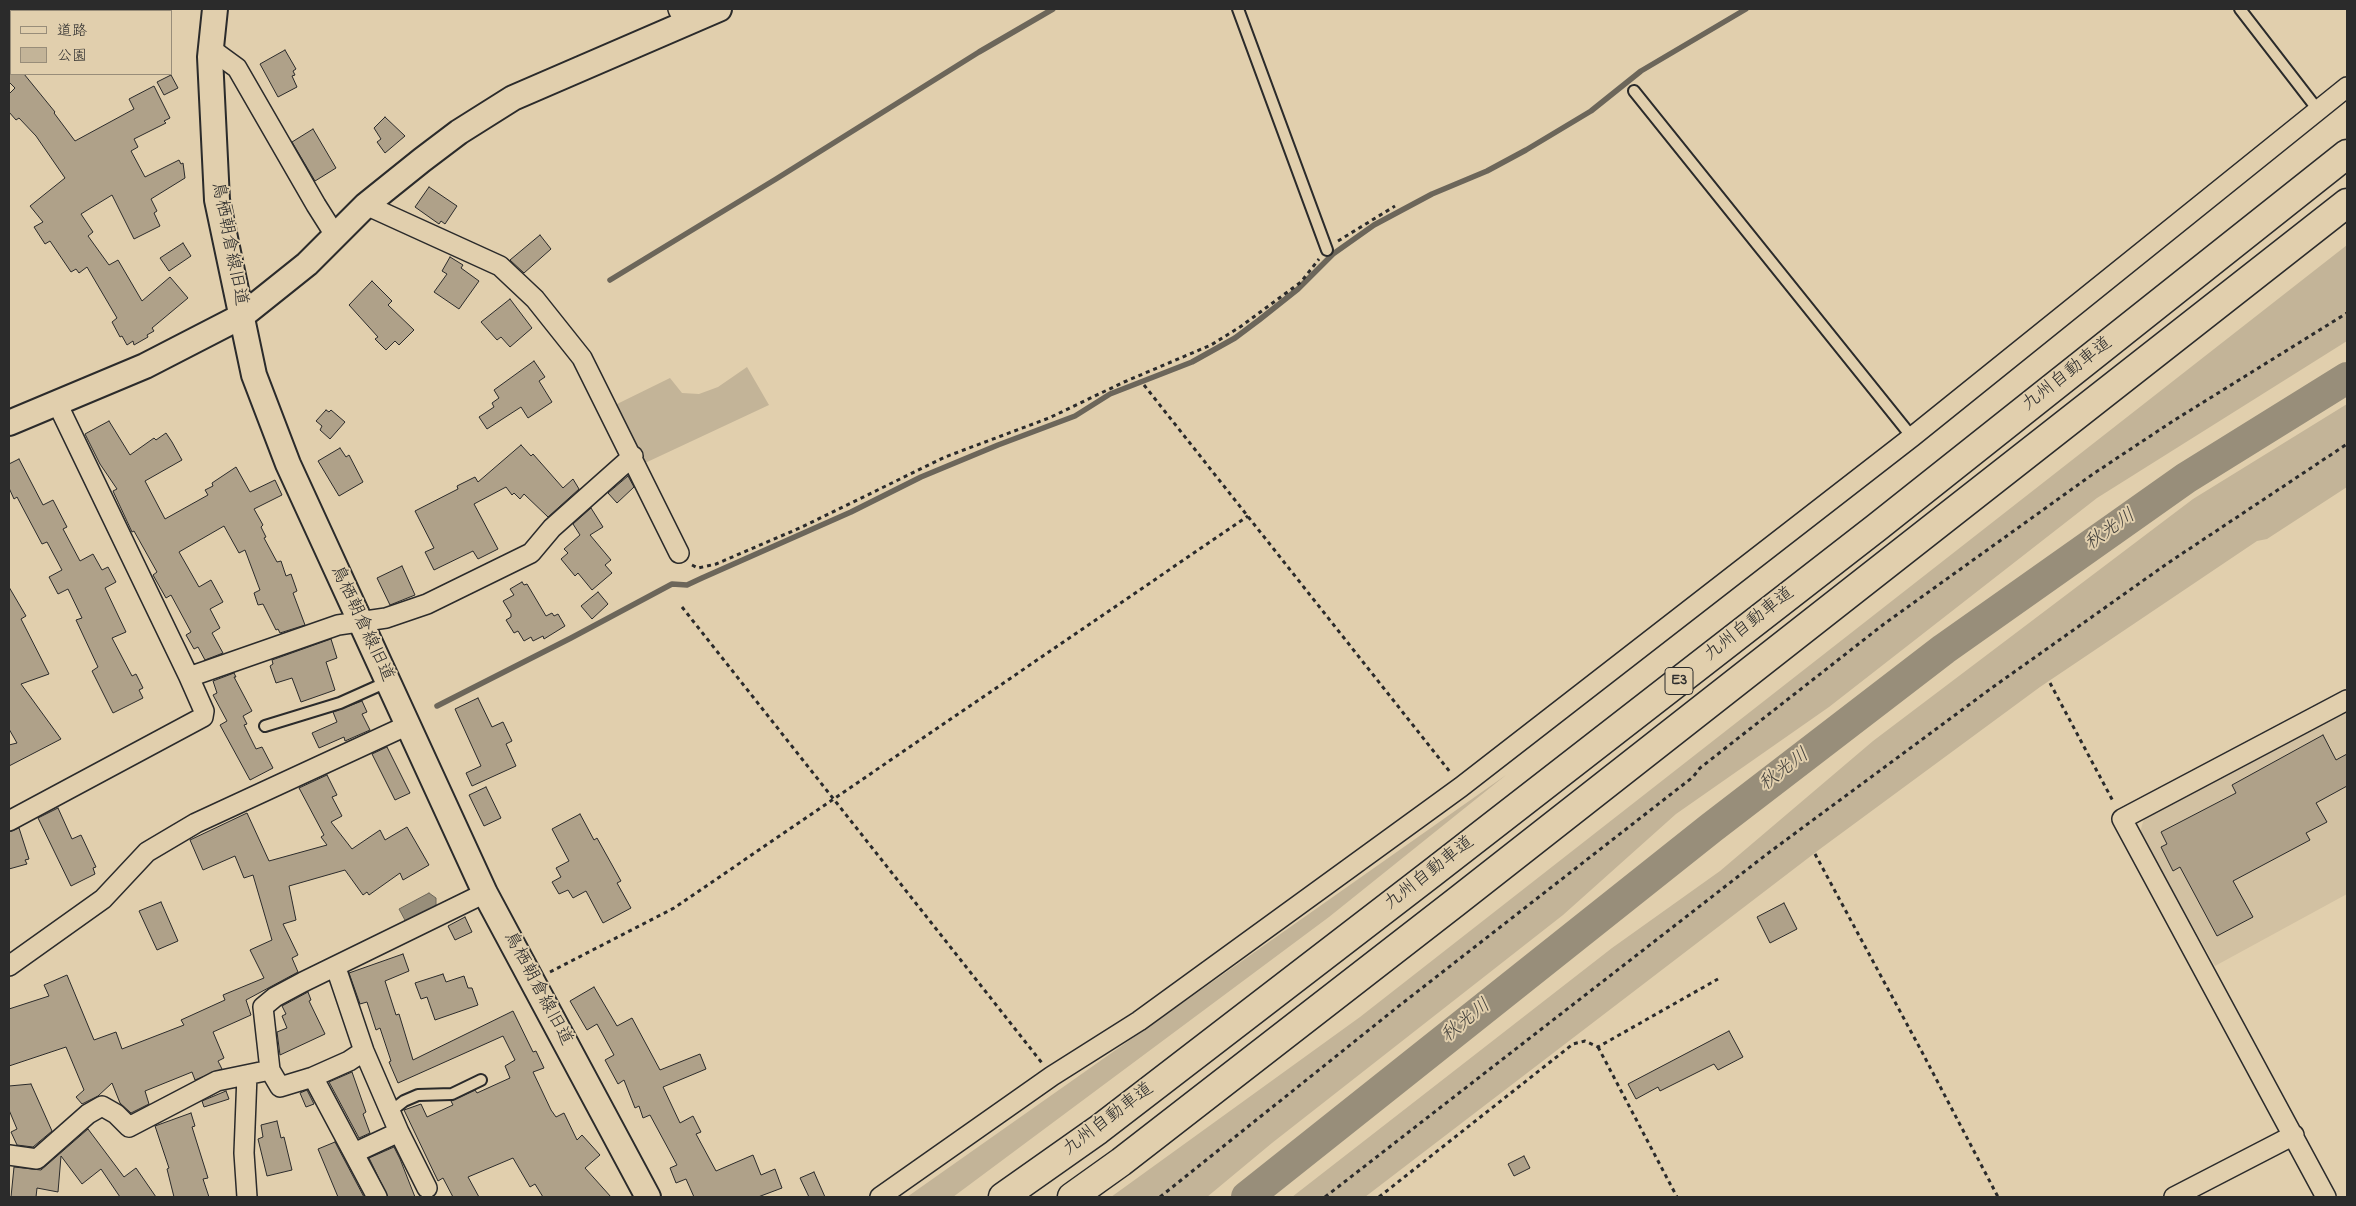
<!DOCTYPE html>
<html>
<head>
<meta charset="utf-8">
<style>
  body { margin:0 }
  #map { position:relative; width:2356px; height:1206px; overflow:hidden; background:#e1cfad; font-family:"Indie Flower","Klee One",sans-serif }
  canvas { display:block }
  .frame { position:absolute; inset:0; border:10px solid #2b2b2b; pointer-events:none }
  .legend { position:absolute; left:10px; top:10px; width:162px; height:65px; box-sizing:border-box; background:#e1cfad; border:1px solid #988d79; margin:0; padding:6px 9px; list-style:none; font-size:15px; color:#2b2b2b }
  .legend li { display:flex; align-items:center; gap:10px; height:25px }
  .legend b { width:25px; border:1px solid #988d79 }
</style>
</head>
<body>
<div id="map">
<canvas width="2356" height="1206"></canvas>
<div class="frame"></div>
<ul class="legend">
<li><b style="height:6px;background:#e1cfad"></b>道路</li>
<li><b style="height:14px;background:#c3b498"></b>公園</li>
</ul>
</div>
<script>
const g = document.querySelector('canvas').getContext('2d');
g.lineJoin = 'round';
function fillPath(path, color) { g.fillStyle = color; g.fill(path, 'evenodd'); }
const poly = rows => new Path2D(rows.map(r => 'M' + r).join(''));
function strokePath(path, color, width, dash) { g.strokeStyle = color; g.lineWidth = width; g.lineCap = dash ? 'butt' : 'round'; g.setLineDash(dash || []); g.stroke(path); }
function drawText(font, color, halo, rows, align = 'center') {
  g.font = font + ' "Indie Flower","Klee One",sans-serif'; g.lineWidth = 4; g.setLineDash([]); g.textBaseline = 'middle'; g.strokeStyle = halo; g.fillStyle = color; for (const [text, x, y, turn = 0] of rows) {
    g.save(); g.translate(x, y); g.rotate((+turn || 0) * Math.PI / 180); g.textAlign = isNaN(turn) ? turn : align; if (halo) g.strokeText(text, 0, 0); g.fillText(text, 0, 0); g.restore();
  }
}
fillPath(poly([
  [2347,710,2347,894,2215,966,2140,832,2144,819]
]), '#d2c1a2');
fillPath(poly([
  [2347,245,2347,341,2097,498,1829,707,1676,814,1563,915,1272,1143,1207,1197,1111,1197,1360,1017],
  [747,367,769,405,645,463,615,405,670,378,682,393,699,394,718,387],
  [2347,404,2347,487,2267,539,2257,541,2040,687,1820,849,1365,1197,1292,1197,1612,948,1720,871,1873,741,2193,499],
  [1506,775,1329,917,953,1197,907,1197]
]), '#c3b498');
const water = poly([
  [429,893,436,898,436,907,406,922,399,909,429,893]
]);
fillPath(water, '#988e7a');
strokePath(water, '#6c665a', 1);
strokePath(poly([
  [610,280,776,179,979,52,1053,9],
  [437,706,571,638,672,584,687,585,702,578,851,512,921,477,998,445,1075,416,1110,394,1192,362,1235,338,1259,320,1298,289,1333,254,1374,225,1432,194,1487,171,1526,150,1591,111,1641,71,1746,9]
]), '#6c665a', 5.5);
strokePath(poly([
  [1247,1197,1711,828,1944,649,2186,478,2347,378]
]), '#988e7a', 32);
const building = poly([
  [285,50,296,69,293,71,295,75,292,76,297,87,278,97,260,64,285,50],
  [9,74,24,74,55,112,54,113,75,141,134,109,129,99,154,86,170,118,164,121,166,123,134,139,138,147,131,151,145,177,179,160,181,164,183,163,185,178,151,199,157,211,154,213,160,226,134,239,112,195,81,214,93,232,88,236,109,265,118,260,142,301,170,277,188,298,152,328,154,331,147,335,148,337,134,345,133,341,127,345,122,336,120,337,112,322,117,318,87,267,79,273,76,269,71,272,50,241,45,244,34,227,43,222,30,206,65,178,36,136,19,118,16,120,9,112,9,94,15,88,9,82,9,74],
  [171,75,178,88,164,95,157,82,171,75],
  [385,117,405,136,385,153,377,142,381,139,374,128,385,117],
  [313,129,336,168,315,181,292,142,313,129],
  [429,187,457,206,445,224,441,221,439,224,415,207,429,187],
  [540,235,551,249,524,273,510,260,540,235],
  [183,243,191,256,169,271,160,258,183,243],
  [450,257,463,265,461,268,479,281,459,309,434,292,447,274,442,271,450,257],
  [372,281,392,301,388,305,414,330,399,345,395,341,386,350,375,339,378,337,349,305,372,281],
  [510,299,532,328,510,347,501,337,497,340,481,322,510,299],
  [534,361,545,377,539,381,552,402,528,418,521,407,487,429,479,417,494,407,492,403,499,398,494,390,534,361],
  [326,410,329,412,331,410,345,422,330,439,320,430,322,426,316,421,326,410],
  [109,421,130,455,154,438,156,440,166,433,172,442,182,460,145,481,165,519,208,495,205,490,213,486,212,483,236,467,250,492,275,480,282,495,254,509,263,525,261,527,266,537,264,538,277,562,281,561,286,576,291,574,297,591,293,593,305,625,280,633,278,629,276,630,263,604,258,605,254,593,260,590,245,550,239,553,224,526,179,552,199,587,211,580,223,602,210,609,220,628,212,633,223,653,205,660,198,647,194,649,186,635,191,632,171,595,166,598,153,575,157,572,134,531,132,532,113,491,117,489,100,464,85,434,109,421],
  [521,445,531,456,533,454,563,488,573,479,579,489,548,517,524,494,520,499,514,493,512,495,506,487,474,504,498,549,478,559,473,551,434,570,425,552,434,548,415,511,458,489,457,486,475,477,478,482,521,445],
  [340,448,346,457,349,455,363,482,339,496,318,461,340,448],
  [19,459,43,505,53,500,67,527,63,529,80,561,93,554,102,570,108,567,116,582,105,588,126,632,112,638,132,676,136,674,143,688,139,690,143,698,113,713,92,671,98,667,76,620,82,618,68,589,58,594,49,577,62,570,47,542,42,544,17,497,14,499,9,488,9,464,19,459],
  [628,476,634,487,617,503,608,493,628,476],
  [591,508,603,527,590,535,611,560,605,565,612,573,592,590,578,573,575,576,561,559,568,553,564,549,580,535,573,524,591,508],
  [402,566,415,595,390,605,377,578,402,566],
  [522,582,524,585,527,584,546,616,552,613,554,616,558,614,565,626,544,639,543,636,533,641,531,637,524,641,518,631,514,633,506,620,511,617,511,614,503,601,514,595,510,589,522,582],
  [9,587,26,616,21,619,49,674,21,684,61,739,9,766,9,745,17,743,9,729,9,587],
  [598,592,608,604,592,619,581,606,598,592],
  [331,639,337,658,326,662,335,690,301,702,292,678,276,683,270,666,273,664,272,660,331,639],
  [234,673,236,677,234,677,252,711,243,716,247,724,244,725,256,749,262,747,273,768,250,780,220,725,227,721,213,695,217,693,213,681,234,673],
  [478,698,492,727,503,722,512,741,506,744,516,766,472,786,466,773,481,766,455,709,478,698],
  [362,701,367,712,362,714,370,730,345,741,344,737,319,748,312,733,337,722,333,712,362,701],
  [2323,735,2336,760,2347,754,2347,786,2316,803,2327,822,2306,833,2310,840,2233,881,2253,917,2217,936,2180,867,2173,871,2161,847,2167,844,2161,832,2236,793,2232,785,2323,735],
  [387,747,410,793,395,800,372,754,387,747],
  [327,775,337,795,332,797,342,816,331,822,352,849,380,830,385,840,407,827,429,865,403,880,400,873,369,895,367,892,363,895,345,870,289,886,296,920,283,924,298,955,292,958,298,972,246,1000,251,1015,213,1032,224,1058,218,1061,222,1069,195,1080,192,1072,145,1091,149,1104,131,1113,120,1103,112,1083,98,1096,82,1104,76,1097,84,1090,66,1047,9,1066,9,1009,49,996,44,985,67,975,94,1040,116,1032,122,1049,184,1025,181,1020,225,1000,223,995,264,978,250,950,272,940,253,875,244,878,235,856,203,870,190,840,247,813,269,861,327,845,321,837,324,835,299,788,327,775],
  [486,787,501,818,484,826,469,795,486,787],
  [58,808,72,839,81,835,96,867,93,868,95,874,71,886,38,818,58,808],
  [580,814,594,840,597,838,621,881,617,883,631,908,603,923,586,891,573,898,568,890,559,894,552,882,561,877,556,868,569,861,552,829,580,814],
  [19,828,29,859,25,860,27,864,9,869,9,832,19,828],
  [161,902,178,941,157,950,139,911,161,902],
  [1784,903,1797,929,1770,943,1757,917,1784,903],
  [465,917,472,932,455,940,448,926,465,917],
  [403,954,409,971,385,981,396,1015,399,1014,413,1060,513,1011,533,1052,536,1051,544,1068,533,1072,551,1110,556,1117,564,1113,577,1140,582,1135,600,1155,585,1168,611,1197,543,1197,535,1184,530,1187,513,1158,468,1177,479,1197,453,1197,443,1178,438,1181,404,1110,421,1104,427,1117,453,1105,451,1101,475,1090,477,1093,510,1078,505,1066,515,1060,503,1036,398,1083,389,1062,391,1061,380,1028,376,1030,367,1002,360,1004,349,973,403,954],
  [443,974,446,982,464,976,468,988,472,988,478,1005,435,1020,427,997,421,999,415,983,443,974],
  [594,987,617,1026,632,1018,660,1070,700,1054,706,1069,663,1087,680,1123,693,1116,701,1132,696,1134,716,1171,753,1155,761,1175,775,1169,782,1188,758,1197,694,1197,686,1179,676,1183,670,1168,677,1165,650,1115,643,1118,639,1106,635,1108,624,1080,618,1084,605,1060,614,1055,597,1024,587,1030,570,1001,594,987],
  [308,992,311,1000,309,1001,325,1034,280,1055,277,1032,287,1028,282,1016,286,1014,282,1006,308,992],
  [1729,1031,1743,1057,1718,1070,1714,1064,1660,1091,1658,1087,1636,1099,1628,1084,1729,1031],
  [352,1072,366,1112,363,1114,370,1133,359,1138,329,1082,352,1072],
  [31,1084,52,1131,33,1147,17,1145,11,1132,17,1129,9,1110,9,1086,31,1084],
  [307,1090,314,1104,306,1107,300,1093,307,1090],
  [226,1091,229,1099,204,1107,202,1101,226,1091],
  [191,1113,195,1126,192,1127,208,1178,203,1179,209,1197,174,1197,167,1169,169,1168,155,1126,191,1113],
  [277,1121,281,1138,284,1137,292,1170,267,1176,258,1139,263,1137,261,1125,277,1121],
  [88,1129,124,1177,136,1168,156,1197,120,1197,101,1169,82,1184,61,1156,58,1192,37,1188,36,1197,11,1197,14,1167,41,1170,88,1129],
  [335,1142,364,1197,338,1197,318,1149,335,1142],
  [394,1147,400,1159,415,1197,388,1197,369,1158,394,1147],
  [1524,1156,1530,1168,1514,1176,1508,1164,1524,1156],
  [814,1172,825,1197,809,1197,800,1178,814,1172]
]);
fillPath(building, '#afa189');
strokePath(building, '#2b2b2b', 1);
const service = poly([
  [1238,9,1327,250],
  [2240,9,2318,110],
  [1634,91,1912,437],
  [265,726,340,703,387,682],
  [390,1112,404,1101,418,1095,452,1094,481,1080]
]);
const minor = poly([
  [678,9,685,23],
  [211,49,237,68,316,205,335,235],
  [366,205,500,266,535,299,582,358,679,553],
  [189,677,338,625,386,618,427,604,531,553,552,528,633,456],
  [9,821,203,717,204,711,189,677,57,403],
  [9,966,103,899,147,852,196,823,408,725],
  [336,968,364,1051,399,1132,427,1188],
  [270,1070,280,1087,313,1077,349,1061,364,1051],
  [313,1077,377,1197],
  [354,1153,399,1132],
  [9,1155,37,1159,88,1114,102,1106,116,1114,129,1127,217,1081,270,1070,263,1007,275,997,303,982,485,893],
  [247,1197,244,1153,247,1075],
  [880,1197,1052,1076,1139,1021,1461,787,1912,437,2347,87],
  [2174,1197,2294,1135],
  [2326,1197,2122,819,2347,700]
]);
const tertiary = poly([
  [215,9,210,57,217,200,254,375,288,464,485,893,648,1197],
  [9,423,145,366,242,316,307,264,366,205,422,160,459,132,513,98,719,9]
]);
const motorway = poly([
  [1003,1197,1098,1130,1432,873,1876,528,2347,154],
  [1072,1197,1121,1162,1456,902,2347,203]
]);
strokePath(service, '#2b2b2b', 14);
strokePath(minor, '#2b2b2b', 22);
strokePath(tertiary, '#2b2b2b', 28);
strokePath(motorway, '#2b2b2b', 31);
strokePath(poly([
  [1338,241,1395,206],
  [1144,385,1450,772],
  [692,565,698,568,716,564,802,527,945,457,1049,418,1124,382,1211,345,1240,327,1301,282,1319,259],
  [682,607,1042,1063],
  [2050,683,2114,803],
  [1815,854,1922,1052,1998,1197],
  [550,972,674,908,1248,516],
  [1598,1047,1677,1197],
  [1160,1197,1395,1009,1693,777,1700,768,1884,624,2093,474,2173,421,2347,313],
  [1325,1197,1767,854,1993,687,2168,563,2347,444],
  [1379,1197,1573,1044,1585,1041,1598,1047,1718,979]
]), '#2b2b2b', 3, [4, 4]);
strokePath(service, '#e1cfad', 10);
strokePath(minor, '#e1cfad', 19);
strokePath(tertiary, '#e1cfad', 24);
strokePath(motorway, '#e1cfad', 28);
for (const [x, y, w] of [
  [1679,681,28]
]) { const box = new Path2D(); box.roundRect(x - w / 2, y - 13.5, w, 27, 4); g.fillStyle = '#e1cfad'; g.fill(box); strokePath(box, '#2b2b2b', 1); }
drawText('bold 16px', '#2b2b2b', null, [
  ["E3",1679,681]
]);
drawText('18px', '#2b2b2b', '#e1cfad', [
  ["鳥栖朝倉線旧道",228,244,79],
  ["九州自動車道",2068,375,-38],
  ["鳥栖朝倉線旧道",361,624,65],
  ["九州自動車道",1750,625,-38],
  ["九州自動車道",1430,874,-38],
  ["鳥栖朝倉線旧道",537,989,62],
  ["九州自動車道",1109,1120,-37]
]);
drawText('italic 19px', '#413f3b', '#e1cfad', [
  ["秋光川",2111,531,-35],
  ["秋光川",1785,771,-37],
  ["秋光川",1467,1022,-39]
]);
</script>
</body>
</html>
